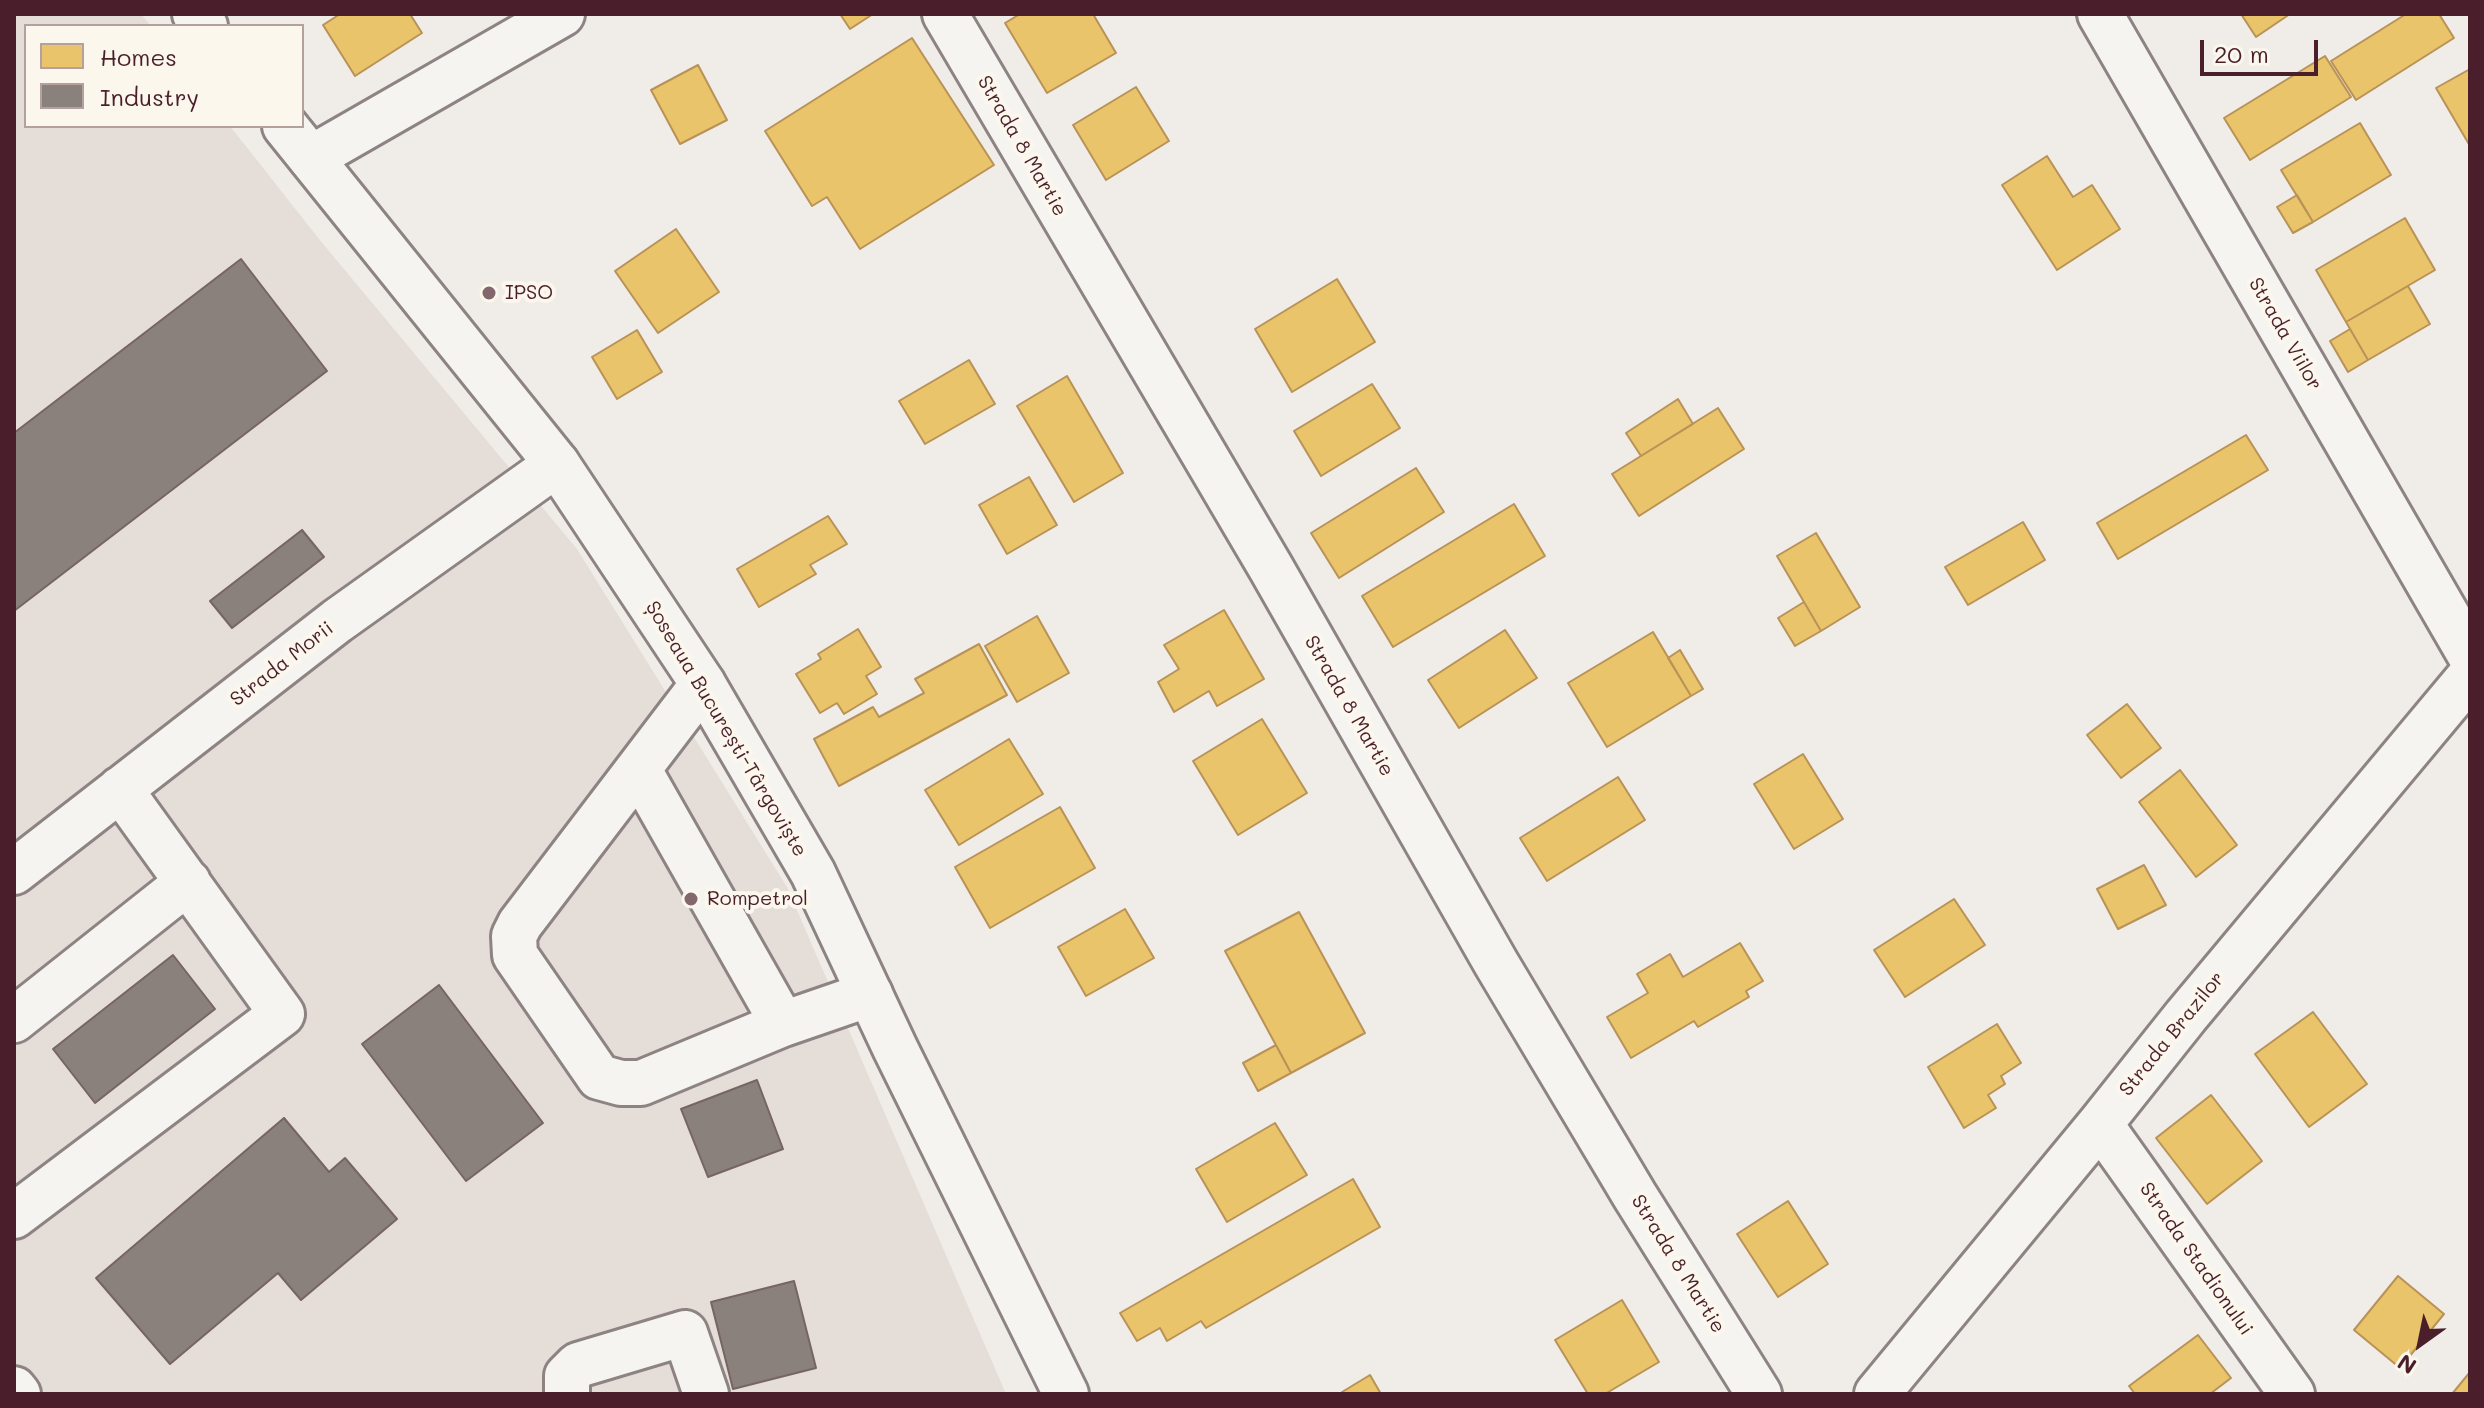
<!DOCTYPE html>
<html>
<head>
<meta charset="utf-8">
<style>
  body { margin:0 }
  #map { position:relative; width:2484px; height:1408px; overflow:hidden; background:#f0ede8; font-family:Mali,sans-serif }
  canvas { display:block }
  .frame { position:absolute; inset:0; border:16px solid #4a1f2b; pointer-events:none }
  .legend { position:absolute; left:24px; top:24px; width:280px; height:104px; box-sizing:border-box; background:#fbf7ec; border:2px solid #b4a19f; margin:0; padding:10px 14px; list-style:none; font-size:24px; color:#4a1f2b }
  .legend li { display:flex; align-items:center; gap:16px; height:40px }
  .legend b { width:40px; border:2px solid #b4a19f }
  .north { position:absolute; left:2380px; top:1304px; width:80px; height:80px; -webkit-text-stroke:6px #fbf7ec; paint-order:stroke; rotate:213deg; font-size:22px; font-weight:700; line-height:32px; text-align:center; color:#4a1f2b }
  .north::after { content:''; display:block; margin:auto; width:28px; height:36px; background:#4a1f2b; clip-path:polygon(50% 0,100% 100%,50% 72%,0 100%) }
  .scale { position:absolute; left:2200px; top:40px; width:118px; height:36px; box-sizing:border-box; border:4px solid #4a1f2b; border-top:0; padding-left:10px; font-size:24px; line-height:28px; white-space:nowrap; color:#4a1f2b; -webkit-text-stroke:6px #fbf7ec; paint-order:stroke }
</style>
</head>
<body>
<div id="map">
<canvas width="2484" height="1408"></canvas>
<div class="frame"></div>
<ul class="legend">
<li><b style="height:22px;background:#e9c46a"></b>Homes</li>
<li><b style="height:22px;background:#8a817c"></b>Industry</li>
</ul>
<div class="north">N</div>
<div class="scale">20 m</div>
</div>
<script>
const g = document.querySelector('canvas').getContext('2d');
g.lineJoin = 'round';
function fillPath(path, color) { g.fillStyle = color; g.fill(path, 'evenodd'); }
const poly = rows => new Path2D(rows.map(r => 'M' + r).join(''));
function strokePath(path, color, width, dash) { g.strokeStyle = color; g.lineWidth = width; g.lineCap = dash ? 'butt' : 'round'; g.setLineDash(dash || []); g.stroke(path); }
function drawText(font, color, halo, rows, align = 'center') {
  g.font = font + ' Mali,sans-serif'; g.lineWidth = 8; g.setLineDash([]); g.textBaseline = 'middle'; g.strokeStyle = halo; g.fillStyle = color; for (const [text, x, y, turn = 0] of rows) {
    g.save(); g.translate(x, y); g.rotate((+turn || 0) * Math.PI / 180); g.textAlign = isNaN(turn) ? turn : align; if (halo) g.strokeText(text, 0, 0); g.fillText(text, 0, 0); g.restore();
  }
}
fillPath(poly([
  [14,14,141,14,151,26,26,26,26,126,230,126,319,239,577,549,787,887,1006,1394,14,1394]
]), '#e5ddd7');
const homes = poly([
  [340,14,410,14,422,33,355,76,323,25,340,14],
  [840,14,873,14,850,29,840,14],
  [1020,14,1093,14,1116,53,1047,93,1005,23,1020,14],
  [2241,14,2290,14,2256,37,2241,14],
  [2406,14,2439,14,2454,38,2356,100,2331,61,2406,14],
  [912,38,994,165,860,249,827,197,812,206,765,131,912,38],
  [2325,56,2351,97,2250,160,2224,118,2325,56],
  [698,65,727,120,680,144,651,90,698,65],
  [2470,69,2470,146,2436,88,2470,69],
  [1136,87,1169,141,1106,180,1073,125,1136,87],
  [2360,123,2391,175,2313,222,2281,170,2360,123],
  [2047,156,2073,197,2092,185,2120,229,2057,270,2002,185,2047,156],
  [2297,195,2313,222,2293,233,2277,207,2297,195],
  [2405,218,2435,270,2346,322,2316,270,2405,218],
  [676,229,719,292,658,333,615,271,676,229],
  [1337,279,1375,342,1292,392,1255,329,1337,279],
  [2408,286,2430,324,2368,360,2346,322,2408,286],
  [2350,329,2368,360,2348,372,2330,341,2350,329],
  [637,330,662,372,617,399,592,357,637,330],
  [969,360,995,404,925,444,899,401,969,360],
  [1067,376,1123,473,1074,502,1017,406,1067,376],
  [1372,384,1400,428,1321,476,1294,431,1372,384],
  [1678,399,1693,424,1641,456,1626,433,1678,399],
  [1718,408,1744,449,1639,516,1612,474,1718,408],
  [2246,435,2268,470,2118,559,2097,523,2246,435],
  [1416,468,1444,512,1339,578,1311,533,1416,468],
  [1029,477,1057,525,1007,554,979,505,1029,477],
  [1514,504,1545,556,1393,647,1362,596,1514,504],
  [828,516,847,544,810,565,816,574,759,607,737,569,828,516],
  [2023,522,2045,560,1968,605,1945,567,2023,522],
  [1816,533,1860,607,1821,631,1777,556,1816,533],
  [1804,602,1821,631,1795,646,1778,618,1804,602],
  [1224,610,1264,679,1217,706,1209,691,1174,712,1158,682,1179,669,1164,645,1224,610],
  [1037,616,1069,673,1017,702,985,646,1037,616],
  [858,629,881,667,866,676,877,694,844,714,837,703,820,713,796,674,821,659,818,654,858,629],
  [1505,630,1537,678,1459,728,1428,680,1505,630],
  [1653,632,1691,696,1607,747,1568,683,1653,632],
  [979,644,1007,695,839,786,814,739,873,707,879,717,924,693,915,679,979,644],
  [1680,650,1703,689,1691,696,1668,658,1680,650],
  [2127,704,2161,748,2121,778,2087,735,2127,704],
  [1262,719,1307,793,1238,835,1193,761,1262,719],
  [1009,739,1043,794,959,845,925,790,1009,739],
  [1803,754,1843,819,1794,849,1754,784,1803,754],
  [2180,770,2237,845,2196,877,2139,802,2180,770],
  [1618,777,1645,820,1547,881,1520,838,1618,777],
  [1060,807,1095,868,990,928,955,867,1060,807],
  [2144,865,2166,905,2118,929,2097,889,2144,865],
  [1954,899,1985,945,1905,997,1874,950,1954,899],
  [1125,909,1154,958,1086,996,1058,947,1125,909],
  [1299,912,1365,1033,1291,1073,1225,951,1299,912],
  [1740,943,1763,981,1746,991,1749,997,1698,1027,1694,1021,1631,1058,1607,1017,1648,993,1637,974,1670,954,1683,977,1740,943],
  [2313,1012,2367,1084,2309,1127,2255,1054,2313,1012],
  [1997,1024,2021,1063,2001,1076,2005,1084,1988,1095,1996,1108,1964,1128,1928,1067,1997,1024],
  [1276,1045,1291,1073,1258,1091,1243,1063,1276,1045],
  [2211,1095,2262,1161,2207,1204,2156,1138,2211,1095],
  [1275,1123,1307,1175,1227,1222,1196,1169,1275,1123],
  [1353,1179,1380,1227,1206,1328,1201,1321,1167,1341,1160,1328,1137,1341,1120,1313,1353,1179],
  [1788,1201,1828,1264,1778,1297,1737,1234,1788,1201],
  [2398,1276,2444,1314,2400,1368,2354,1330,2398,1276],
  [1622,1300,1659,1362,1605,1394,1588,1394,1555,1340,1622,1300],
  [2198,1335,2231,1378,2210,1394,2135,1394,2129,1386,2198,1335],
  [2470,1372,2470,1394,2452,1394,2470,1372],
  [1370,1375,1381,1394,1343,1394,1342,1392,1370,1375]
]);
fillPath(homes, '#e9c46a');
strokePath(homes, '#b99257', 2);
const industry = poly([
  [241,259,327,371,14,611,14,433,241,259],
  [302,530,324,557,232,628,210,601,302,530],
  [173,955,215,1009,95,1103,53,1049,173,955],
  [439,985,543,1123,466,1181,362,1044,439,985],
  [757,1080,783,1149,708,1177,681,1109,757,1080],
  [284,1118,329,1172,345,1158,397,1219,301,1300,278,1273,170,1364,96,1278,284,1118],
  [794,1281,816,1368,733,1389,711,1302,794,1281]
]);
fillPath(industry, '#8a817c');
strokePath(industry, '#776464', 2);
const minor = poly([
  [945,14,1271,568,1496,963,1635,1196,1759,1394],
  [2100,14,2470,655],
  [311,158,562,14],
  [703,684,520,924,514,936,515,955,599,1077,621,1083,641,1083,783,1024,870,994],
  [639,770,783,1024],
  [14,872,337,621,557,464],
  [14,1020,188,882],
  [2100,1124,2292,1394],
  [14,1216,282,1014,120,789],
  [14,1389,18,1394],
  [567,1394,567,1376,578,1365,685,1333,706,1394],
  [1877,1394,2100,1124,2186,1016,2470,676]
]);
const major = poly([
  [195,14,205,26],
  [285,126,557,464,703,684,813,873,895,1048,1066,1394]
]);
strokePath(minor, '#8d8383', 50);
strokePath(major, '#8d8383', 50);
strokePath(minor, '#f5f4f0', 44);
strokePath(major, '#f5f4f0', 44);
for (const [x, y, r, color] of [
  [489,293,8,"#84676d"],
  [691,899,8,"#84676d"]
]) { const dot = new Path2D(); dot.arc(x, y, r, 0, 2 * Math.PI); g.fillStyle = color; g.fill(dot); strokePath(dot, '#fbf7ec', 3); }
drawText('20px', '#4a1f2b', '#fbf7ec', [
  ["Strada 8 Martie",1022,146,60],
  ["Strada Viilor",2285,334,60],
  ["Strada Morii",282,664,-38],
  ["Strada 8 Martie",1349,706,60],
  ["Șoseaua București-Târgoviște",726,729,59],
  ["Strada Brazilor",2172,1034,-51],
  ["Strada Stadionului",2196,1259,55],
  ["Strada 8 Martie",1678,1264,58]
]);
drawText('20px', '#4a1f2b', '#fbf7ec', [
  ["IPSO",505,293],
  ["Rompetrol",707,899]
], 'left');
</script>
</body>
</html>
